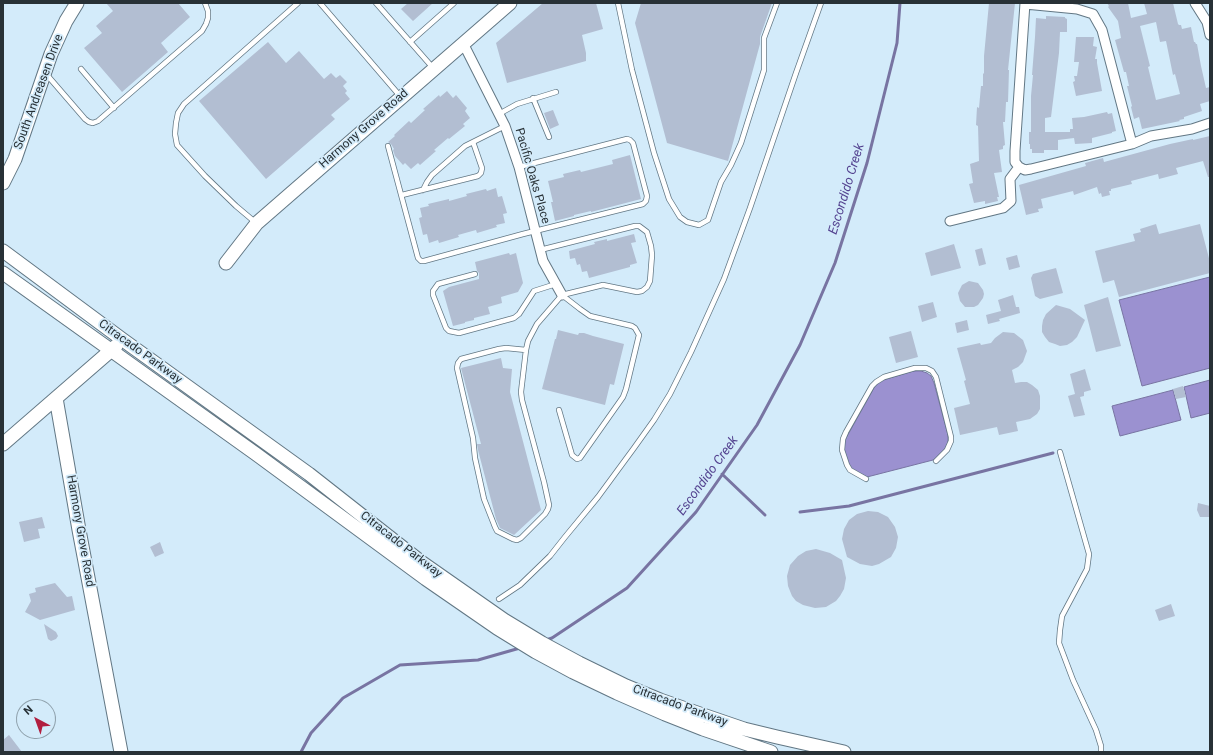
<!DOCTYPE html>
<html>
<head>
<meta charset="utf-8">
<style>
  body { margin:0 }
  #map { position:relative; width:1213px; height:755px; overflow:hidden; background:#d3ebfa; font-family:Roboto,sans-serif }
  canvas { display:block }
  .frame { position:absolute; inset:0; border:4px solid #283136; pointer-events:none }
  .north { position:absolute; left:16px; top:699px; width:40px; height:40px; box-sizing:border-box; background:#d3ebfa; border:1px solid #8fa1ac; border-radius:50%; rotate:319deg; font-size:11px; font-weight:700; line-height:16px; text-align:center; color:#283136 }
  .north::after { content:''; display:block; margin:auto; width:14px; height:18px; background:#b11e3f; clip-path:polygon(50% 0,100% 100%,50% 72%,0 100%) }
</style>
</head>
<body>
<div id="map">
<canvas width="1213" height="755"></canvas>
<div class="frame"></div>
<div class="north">N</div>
</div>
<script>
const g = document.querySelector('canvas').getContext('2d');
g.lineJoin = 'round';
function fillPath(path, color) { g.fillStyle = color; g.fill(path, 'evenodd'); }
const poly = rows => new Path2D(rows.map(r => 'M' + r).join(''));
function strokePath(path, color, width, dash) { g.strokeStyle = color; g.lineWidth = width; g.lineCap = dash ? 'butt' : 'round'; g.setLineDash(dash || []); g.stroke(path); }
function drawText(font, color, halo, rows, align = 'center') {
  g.font = font + ' Roboto,sans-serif'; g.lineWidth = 3.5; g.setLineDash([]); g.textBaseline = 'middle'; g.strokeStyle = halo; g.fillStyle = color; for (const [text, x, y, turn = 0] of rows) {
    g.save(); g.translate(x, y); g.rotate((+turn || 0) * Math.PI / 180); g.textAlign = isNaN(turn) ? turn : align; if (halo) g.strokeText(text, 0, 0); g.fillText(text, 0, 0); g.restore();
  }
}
const water = poly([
  [1210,277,1210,368,1142,386,1119,300,1210,277],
  [913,371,921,371,927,373,931,376,934,383,948,435,948,445,939,457,933,460,867,477,853,470,849,466,843,449,845,440,875,386,880,381,913,371],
  [1210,380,1210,413,1191,418,1184,387,1210,380],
  [1173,390,1181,420,1120,436,1112,406,1173,390]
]);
fillPath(water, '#9b91d0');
strokePath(water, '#7874a2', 1);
strokePath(poly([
  [722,474,765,515],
  [800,512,849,506,1053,453],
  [546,640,552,638,627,588,696,512,757,425,800,345,835,263,867,163,897,43,900,3],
  [301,752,311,733,343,698,400,665,478,660,520,648]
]), '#7874a2', 3);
fillPath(poly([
  [106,3,178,3,190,17,161,43,168,52,122,92,84,48,102,33,96,26,113,11],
  [408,3,433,3,413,21,401,9],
  [543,3,596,3,603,29,582,35,586,53,586,61,507,83,496,43],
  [641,3,772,3,760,37,760,44,728,161,667,143,635,23],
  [989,3,1015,3,1008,70,1009,70,1008,102,1006,102,1005,122,1003,122,1005,145,1003,146,1003,149,999,150,1002,172,994,173,999,197,997,197,998,201,985,204,985,201,974,203,969,184,973,183,970,164,979,161,978,126,976,125,977,107,979,108,981,86,983,86,983,73,984,74,984,56],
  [1107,3,1128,3,1131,18,1147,14,1144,3,1173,3,1178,24,1179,25,1181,25,1182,29,1191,27,1194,42,1195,42,1196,44,1197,44,1201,66,1206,88,1210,87,1210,101,1200,104,1202,111,1184,117,1184,119,1179,120,1180,121,1142,129,1139,117,1134,119,1131,107,1132,106,1127,86,1129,86,1126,72,1124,72,1115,40,1121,38,1118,21,1108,7,1109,6],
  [1156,22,1160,42,1166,41,1173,75,1175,74,1180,94,1156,100,1148,67,1150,66,1140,26],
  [1046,16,1065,17,1065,18,1067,19,1067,32,1060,32,1059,53,1051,117,1045,118,1045,132,1070,132,1070,129,1073,129,1072,118,1084,117,1107,112,1108,114,1112,113,1116,131,1112,132,1112,133,1092,138,1092,143,1075,144,1074,138,1058,140,1058,150,1044,150,1044,153,1032,153,1032,149,1030,149,1030,144,1029,144,1029,132,1031,132,1031,96,1033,75,1032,75,1035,37,1036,18,1046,19],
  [1076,37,1094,37,1093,46,1097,47,1095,59,1097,59,1097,63,1102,91,1076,96,1073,82,1075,81,1074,76,1077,76,1079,62,1074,62],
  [268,42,286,63,299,51,324,79,331,73,336,78,340,75,347,82,343,86,347,91,345,93,350,99,331,115,335,119,266,179,199,101],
  [447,91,453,98,456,95,467,108,465,111,470,118,463,124,465,126,449,139,448,138,434,150,436,151,420,165,418,163,411,169,405,163,403,165,395,156,393,150,394,149,391,144,388,142,395,136,394,135,409,121,411,123,425,110,423,109,439,95,440,97],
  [553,110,559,125,550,129,544,113],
  [1210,136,1210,177,1208,177,1203,161,1176,168,1178,174,1159,179,1158,174,1131,181,1132,184,1111,189,1111,191,1109,191,1110,195,1102,197,1101,193,1099,194,1097,187,1074,195,1073,191,1041,199,1043,208,1038,209,1039,212,1038,212,1026,215,1019,185,1086,166,1085,163,1103,158,1104,162,1170,144,1193,139,1193,140],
  [630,155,641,199,591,212,591,211,574,215,574,216,555,221,551,202,553,202,548,181,564,177,563,174,580,170,581,172,613,164,612,160],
  [496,188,498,197,502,196,507,213,503,214,505,223,496,225,497,227,477,233,476,230,458,235,459,237,439,243,438,240,429,243,427,234,423,235,419,218,422,217,420,208,429,206,428,204,449,199,449,201,467,196,466,194,486,189,487,191],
  [1156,224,1159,234,1200,224,1210,262,1210,273,1119,297,1114,280,1103,283,1095,251,1135,241,1133,234,1141,232,1140,229],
  [634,234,636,242,631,243,637,263,630,265,630,267,589,278,587,271,582,272,580,264,577,265,575,258,570,259,569,251,595,244,594,242,607,239,607,241],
  [954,244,961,268,931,276,925,253],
  [982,248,986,264,979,266,975,250],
  [509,253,510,255,516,253,523,283,518,292,501,297,502,303,488,307,490,314,474,318,474,320,465,322,465,323,453,326,443,291,449,287,479,279,479,273,477,271,475,262],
  [1017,255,1020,267,1009,270,1006,258],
  [1056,268,1063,293,1040,299,1035,296,1031,278,1033,274],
  [969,281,978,283,983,290,984,294,983,298,978,305,974,307,965,307,960,301,958,293,962,285],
  [1013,295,1016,307,1019,307,1020,313,999,319,1000,321,988,324,986,315,1001,311,998,300],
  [1108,297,1121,346,1096,352,1084,305],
  [933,302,937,317,922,322,918,306],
  [1056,305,1070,309,1085,320,1077,337,1072,342,1067,345,1060,346,1055,344,1049,342,1045,337,1042,332,1042,326,1043,320,1046,314],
  [967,320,969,330,957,333,955,323],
  [558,330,578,335,579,333,584,333,593,336,624,344,614,385,610,384,605,405,542,389,555,339,556,339],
  [911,331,918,357,896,363,889,337],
  [1003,332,1014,333,1023,340,1027,351,1023,362,1018,367,1012,370,1015,383,1021,382,1027,382,1032,385,1038,390,1040,396,1040,409,1037,414,1030,419,1016,422,1018,431,999,435,997,427,960,435,954,408,970,404,964,381,966,380,957,348,980,343,981,345,991,343,995,338],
  [501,358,503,368,512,369,510,392,541,510,514,535,500,528,496,519,478,450,477,444,481,444,461,368],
  [1085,369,1091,390,1084,392,1084,396,1080,397,1085,415,1074,417,1068,396,1075,394,1070,374],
  [1183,386,1186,397,1176,399,1173,389],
  [1198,503,1210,506,1210,517,1200,517,1197,510],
  [868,511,878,512,888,517,895,527,898,537,896,548,891,557,879,564,872,566,860,564,847,557,842,539,844,529,849,520,857,514],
  [42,517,45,528,38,529,40,538,24,542,19,522],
  [160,542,164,553,155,557,150,547],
  [816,549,830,553,842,560,846,578,844,589,840,596,836,601,826,607,815,608,803,605,796,601,792,596,788,586,787,576,790,565,798,556,806,551],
  [55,583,67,597,72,596,75,610,40,620,25,612,31,601,29,594,36,592,35,588],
  [1171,604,1175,616,1159,621,1155,610],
  [44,624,56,632,58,636,56,639,51,641,48,639],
  [9,735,22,752,3,752,3,740]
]), '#b2bed2');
const lane = poly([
  [320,3,400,96],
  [376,3,434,69],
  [618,3,632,70,654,153,669,199,680,217,687,222,699,225,708,220,721,182,731,165,741,143,764,70,764,38,777,3],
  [410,42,454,3],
  [81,69,114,108],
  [47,75,85,119,89,122,93,123,98,121,202,31,206,24,208,18,208,11,205,3],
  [533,98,549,137],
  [499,114,517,104,556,92],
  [388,146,418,258,421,261,424,261,523,234,643,204,646,201,647,196,633,143,630,140,627,139,519,167],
  [423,190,427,182,432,175,465,146,473,142],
  [402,195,478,176,481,173,482,168,473,142,505,126],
  [255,222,236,206,205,176,177,145,175,134,176,123,178,113,184,104,298,3],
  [475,274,438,284,433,291,433,295,446,328,449,331,459,333,514,318,519,314,534,291,556,284],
  [526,350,521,392,522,400,544,482,549,505,548,509,545,514,521,538,517,540,513,539,497,531,495,527,484,499,475,458,473,438,457,368,458,363,461,359,499,349,506,348,526,350,528,341,537,324,562,295,603,285,637,292,642,291,647,287,650,281,652,255,651,246,647,232,639,226,635,226,540,250],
  [559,410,572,455,577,459,580,458,623,397,626,389,639,335,635,328,632,326,590,316,580,309,562,295],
  [1060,452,1089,554,1087,569,1062,616,1060,630,1059,643,1073,680,1096,730,1101,746,1101,752],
  [866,479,850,470,847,465,842,450,843,439,846,432,872,386,876,382,884,377,915,368,926,368,932,371,936,377,951,437,951,441,947,450,936,461],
  [499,599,520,585,550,556,565,537,598,497,634,448,654,420,670,394,691,352,724,279,750,208,796,73,821,3]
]);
const street = poly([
  [1025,3,1015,151,1015,162,1019,167,1025,170,1031,169,1132,144,1151,136,1192,129,1210,123],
  [1195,3,1207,22,1210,35],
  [1025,4,1077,9,1093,14,1102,30,1132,144],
  [463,43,505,126,519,167,543,261,562,295],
  [950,221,1003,208,1011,201,1010,179,1019,167]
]);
const secondary = poly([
  [3,183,15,159,51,54,66,21,77,3],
  [3,251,123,340,309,474,421,562,504,620,542,643,579,663,626,686,660,700,700,714,744,729,777,737,844,752],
  [226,263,257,223,510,3],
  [3,273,256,454,426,579,497,628,536,652,573,672,617,693,665,714,703,729,771,752],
  [56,398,79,530,121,752],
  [3,444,116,346]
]);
strokePath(lane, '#627784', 6);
strokePath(street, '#627784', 11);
strokePath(secondary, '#627784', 15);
strokePath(lane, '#fff', 4.5);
strokePath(street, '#fff', 9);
strokePath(secondary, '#fff', 13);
drawText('12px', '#283136', '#d3ebfa', [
  ["South Andreasen Drive",39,92,-70],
  ["Harmony Grove Road",364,129,-41],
  ["Pacific Oaks Place",532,176,74],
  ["Citracado Parkway",140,352,36],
  ["Harmony Grove Road",80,531,80],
  ["Citracado Parkway",401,545,38],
  ["Citracado Parkway",680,706,20]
]);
drawText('italic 13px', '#544390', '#d3ebfa', [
  ["Escondido Creek",847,189,-73],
  ["Escondido Creek",708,476,-54]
]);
</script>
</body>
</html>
